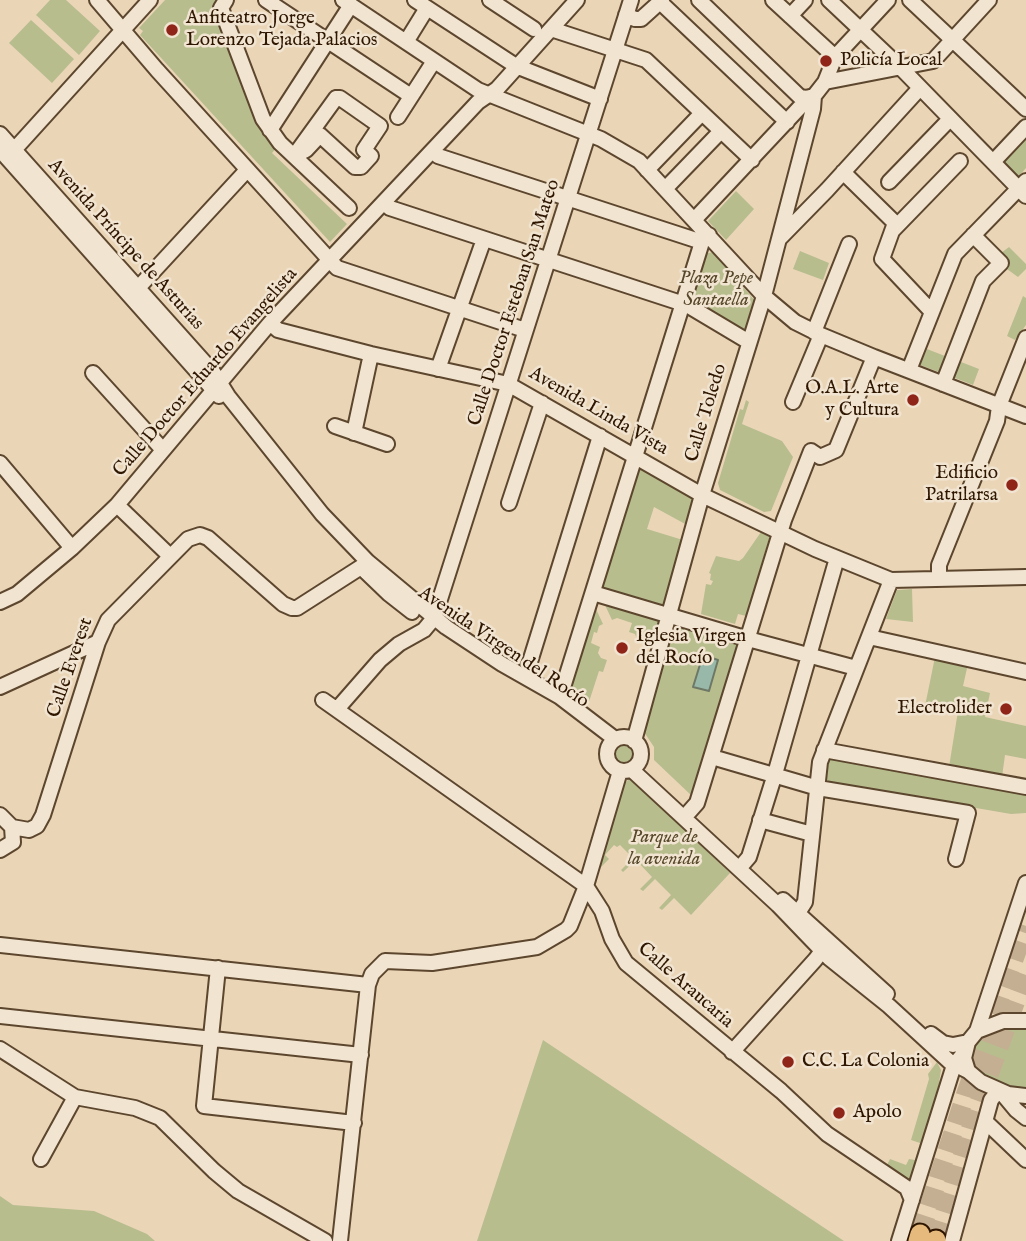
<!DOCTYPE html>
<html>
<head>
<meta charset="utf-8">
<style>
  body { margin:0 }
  canvas { display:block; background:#ead5b7 }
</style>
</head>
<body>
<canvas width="1026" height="1241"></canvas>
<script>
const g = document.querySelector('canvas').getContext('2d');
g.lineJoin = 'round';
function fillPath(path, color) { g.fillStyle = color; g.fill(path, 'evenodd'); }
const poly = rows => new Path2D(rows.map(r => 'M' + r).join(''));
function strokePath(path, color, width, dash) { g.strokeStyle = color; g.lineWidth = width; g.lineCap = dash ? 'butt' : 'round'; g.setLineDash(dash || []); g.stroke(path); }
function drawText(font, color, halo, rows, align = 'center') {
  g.font = font + ' "IM FELL English",serif'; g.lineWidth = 5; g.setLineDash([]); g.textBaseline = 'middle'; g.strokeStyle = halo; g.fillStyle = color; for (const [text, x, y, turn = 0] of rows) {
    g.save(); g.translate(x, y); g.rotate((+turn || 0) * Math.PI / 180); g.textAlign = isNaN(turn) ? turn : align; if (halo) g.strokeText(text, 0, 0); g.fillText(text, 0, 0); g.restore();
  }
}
fillPath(poly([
  [50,0,66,0,100,31,79,55,36,15],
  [165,0,219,0,277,147,272,153,347,224,330,242,140,35,143,31,139,28],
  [31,20,74,59,52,83,9,43],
  [1026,132,1026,168,1018,177,999,158],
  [736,191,754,209,726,240,708,221],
  [1009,247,1026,264,1026,269,1018,277,993,259],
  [800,251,829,263,823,280,793,269],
  [713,252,756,302,747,335,689,301,704,254],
  [1023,296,1026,298,1026,325,1015,340,1007,336],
  [927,349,950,358,944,374,920,365],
  [956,360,979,369,973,385,950,376],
  [746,400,749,402,742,424,782,441,793,457,771,511,764,512,720,490,718,483,740,409,743,410],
  [638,465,695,497,687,525,654,507,647,529,683,540,664,605,601,587],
  [761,532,770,535,746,616,738,614,735,624,701,614,706,584,711,585,713,581,710,580,711,574,709,573,716,556,739,561,743,558],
  [912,589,913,622,886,619,897,590],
  [605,605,663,621,656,644,637,639,635,634,629,632,632,623,617,618,612,620],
  [596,609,603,624,599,626,597,633,594,632,591,643,600,647,598,653,601,658,607,660,603,672,599,671,588,705,570,692],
  [673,625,738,645,693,797,654,760,654,747,644,732],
  [935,657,968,664,963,686,990,693,985,717,1026,726,1026,759,1005,755,1002,777,949,767,958,711,925,706],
  '613 754a11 11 0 1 1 22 0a11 11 0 1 1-22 0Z',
  [830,758,1026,795,1026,813,1011,814,824,782],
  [630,778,730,873,691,915,674,898,662,910,659,908,671,895,655,879,643,891,640,889,652,877,636,860,623,872,621,870,633,858,620,845,617,847,614,845,605,855,609,859,600,868,624,784],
  [1026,1026,1026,1091,996,1085,974,1067,971,1059,974,1043,984,1034,1000,1027],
  [543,1040,844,1241,477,1241],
  [937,1062,941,1070,937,1096,913,1176,909,1179,887,1165,890,1159,906,1165,909,1159,915,1160,920,1143,911,1140,929,1079,928,1074],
  [0,1196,13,1205,94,1211,147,1234,155,1241,0,1241]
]), '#b8bd8e');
const water = poly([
  [703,655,718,660,709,691,693,687,703,655]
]);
fillPath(water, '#98b9aa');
strokePath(water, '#6e7866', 2);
strokePath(poly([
  [920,1234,966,1093,1026,926],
  [936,1240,979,1102,1026,973]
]), '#c4af92', 19, [19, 10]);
const minor = poly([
  [97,0,157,70,337,268,525,330],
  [226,0,221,8,263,119,280,143,349,208],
  [266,0,411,96],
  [343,0,478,90,601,139,639,161,764,296,795,322,821,335,874,357,1026,416],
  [415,0,516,66,600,99],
  [490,0,534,29],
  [773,0,835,57],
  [829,0,901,68,1026,196],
  [910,0,1026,109],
  [660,2,787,122],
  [626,15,635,19,641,19,662,0],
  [790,16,805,0],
  [551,29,646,60,752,160],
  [406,42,427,8],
  [825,82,933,61,989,0],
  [336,98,340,98,380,126,364,150,371,156,361,167,355,167,320,135,306,150,294,156,336,98],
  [398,117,434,61],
  [270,130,351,5],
  [0,134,213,372,228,396,322,514,368,562,446,627,502,664,560,697,615,739],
  [0,150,219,396],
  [14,150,150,0],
  [433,151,438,156,702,242],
  [993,162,1026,127],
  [647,170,702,113],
  [843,172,895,223,882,259,932,312],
  [889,182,950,119],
  [665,189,721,131],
  [384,203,390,208,687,305,749,342],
  [694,220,801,106,814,96,825,82,835,57,888,0],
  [893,230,960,161],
  [780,238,827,190,920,88],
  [138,288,247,170],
  [270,323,278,330,371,354,508,384,702,495,815,549,891,580,1026,577],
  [814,332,849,244],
  [438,369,484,239],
  [909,370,955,254,1026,181],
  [93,373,163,450],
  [943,384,983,281,1001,263,973,235],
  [793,402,821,335],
  [335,426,387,444],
  [354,433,371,354],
  [0,463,72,548],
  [509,503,542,403],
  [117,505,170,556],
  [364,570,389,594,412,612],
  [939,578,939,565,997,421,999,406,1026,338],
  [593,593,748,639,856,668],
  [0,602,17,594,72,548,117,505,270,323,478,102,497,89,577,0],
  [869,637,1026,672],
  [529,665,600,436],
  [0,687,98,642],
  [560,697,702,242,709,235],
  [323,700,586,886,602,911,612,939,626,963,781,1091,827,1134,907,1188,912,1200],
  [338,708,380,660,399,644,424,630,434,618,631,0],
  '607 754a17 17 0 1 1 34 0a17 17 0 1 1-34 0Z',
  [634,741,702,495,764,296,813,109,814,96,806,98,800,97,699,0],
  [824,750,1026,787],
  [712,757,818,788,968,813,956,859],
  [632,770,778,905,829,958,889,1006,950,1062,968,1071],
  [689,812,697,803,784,520,811,451,820,457,836,450,874,357],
  [0,815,12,827,29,830,37,826,43,815,98,642,108,620,188,539,200,535,208,538,283,604,292,608,297,608,361,567],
  [760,820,812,834],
  [0,850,13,842,12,827],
  [743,864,749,857,775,774,837,558],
  [783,900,887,994],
  [798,913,805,902,820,762,891,580],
  [0,945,368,985],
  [218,968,204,1106,354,1123],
  [0,1016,361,1055],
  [1026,1021,1003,1021,977,1031,968,1042,964,1058,968,1071,981,1082,1008,1094,1026,1096],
  [977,1031,1026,883],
  [931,1034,943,1043,953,1045,968,1042],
  [0,1049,75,1097,135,1108,160,1118,214,1171,238,1191,325,1241],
  [732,1052,815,960,822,951,823,945],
  [1001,1092,1016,1110,1026,1118],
  [986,1122,1026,1160],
  [41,1159,75,1097],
  [340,1241,368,985,372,974,385,961,432,963,537,947,566,930,570,926,586,886,620,771],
  [899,1241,954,1065,964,1053],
  [952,1241,991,1100,998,1091]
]);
const highway = poly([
  [918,1241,920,1234],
  [936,1241,936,1240]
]);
strokePath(minor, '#5d462e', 18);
strokePath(highway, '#2e1600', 23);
strokePath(minor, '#f1e4d0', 14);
strokePath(highway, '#e5ba7c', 19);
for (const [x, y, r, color] of [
  [172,30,7,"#8f2418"],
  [826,61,7,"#8f2418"],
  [913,400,7,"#8f2418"],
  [1012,485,7,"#8f2418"],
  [622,648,7,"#8f2418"],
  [1006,709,7,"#8f2418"],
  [788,1062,7,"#8f2418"],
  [839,1113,7,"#8f2418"]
]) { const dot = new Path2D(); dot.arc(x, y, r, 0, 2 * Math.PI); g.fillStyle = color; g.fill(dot); strokePath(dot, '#f1e4d0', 2.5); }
drawText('19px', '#2e1600', '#f1e4d0', [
  ["Anfiteatro Jorge",186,19],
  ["Lorenzo Tejada Palacios",186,41],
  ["Policía Local",840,61],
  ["O.A.L. Arte",899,389,"right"],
  ["y Cultura",899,411,"right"],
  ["Edificio",998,474,"right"],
  ["Patrilarsa",998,496,"right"],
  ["Iglesia Virgen",636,637],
  ["del Rocío",636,659],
  ["Electrolider",992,709,"right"],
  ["C.C. La Colonia",802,1062],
  ["Apolo",853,1113]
], 'left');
drawText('19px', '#2e1600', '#f1e4d0', [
  ["Avenida Príncipe de Asturias",125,245,48],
  ["Calle Doctor Esteban San Mateo",515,303,-72],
  ["Calle Doctor Eduardo Evangelista",206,373,-49],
  ["Avenida Linda Vista",598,412,30],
  ["Calle Toledo",707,413,-73],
  ["Avenida Virgen del Rocío",503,648,34],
  ["Calle Everest",71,668,-71],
  ["Calle Araucaria",685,986,41]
]);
drawText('italic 19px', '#57482b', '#f1e4d0', [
  ["Plaza Pepe",716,279],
  ["Santaella",716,301],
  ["Parque de",664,838],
  ["la avenida",664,860]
]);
</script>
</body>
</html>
